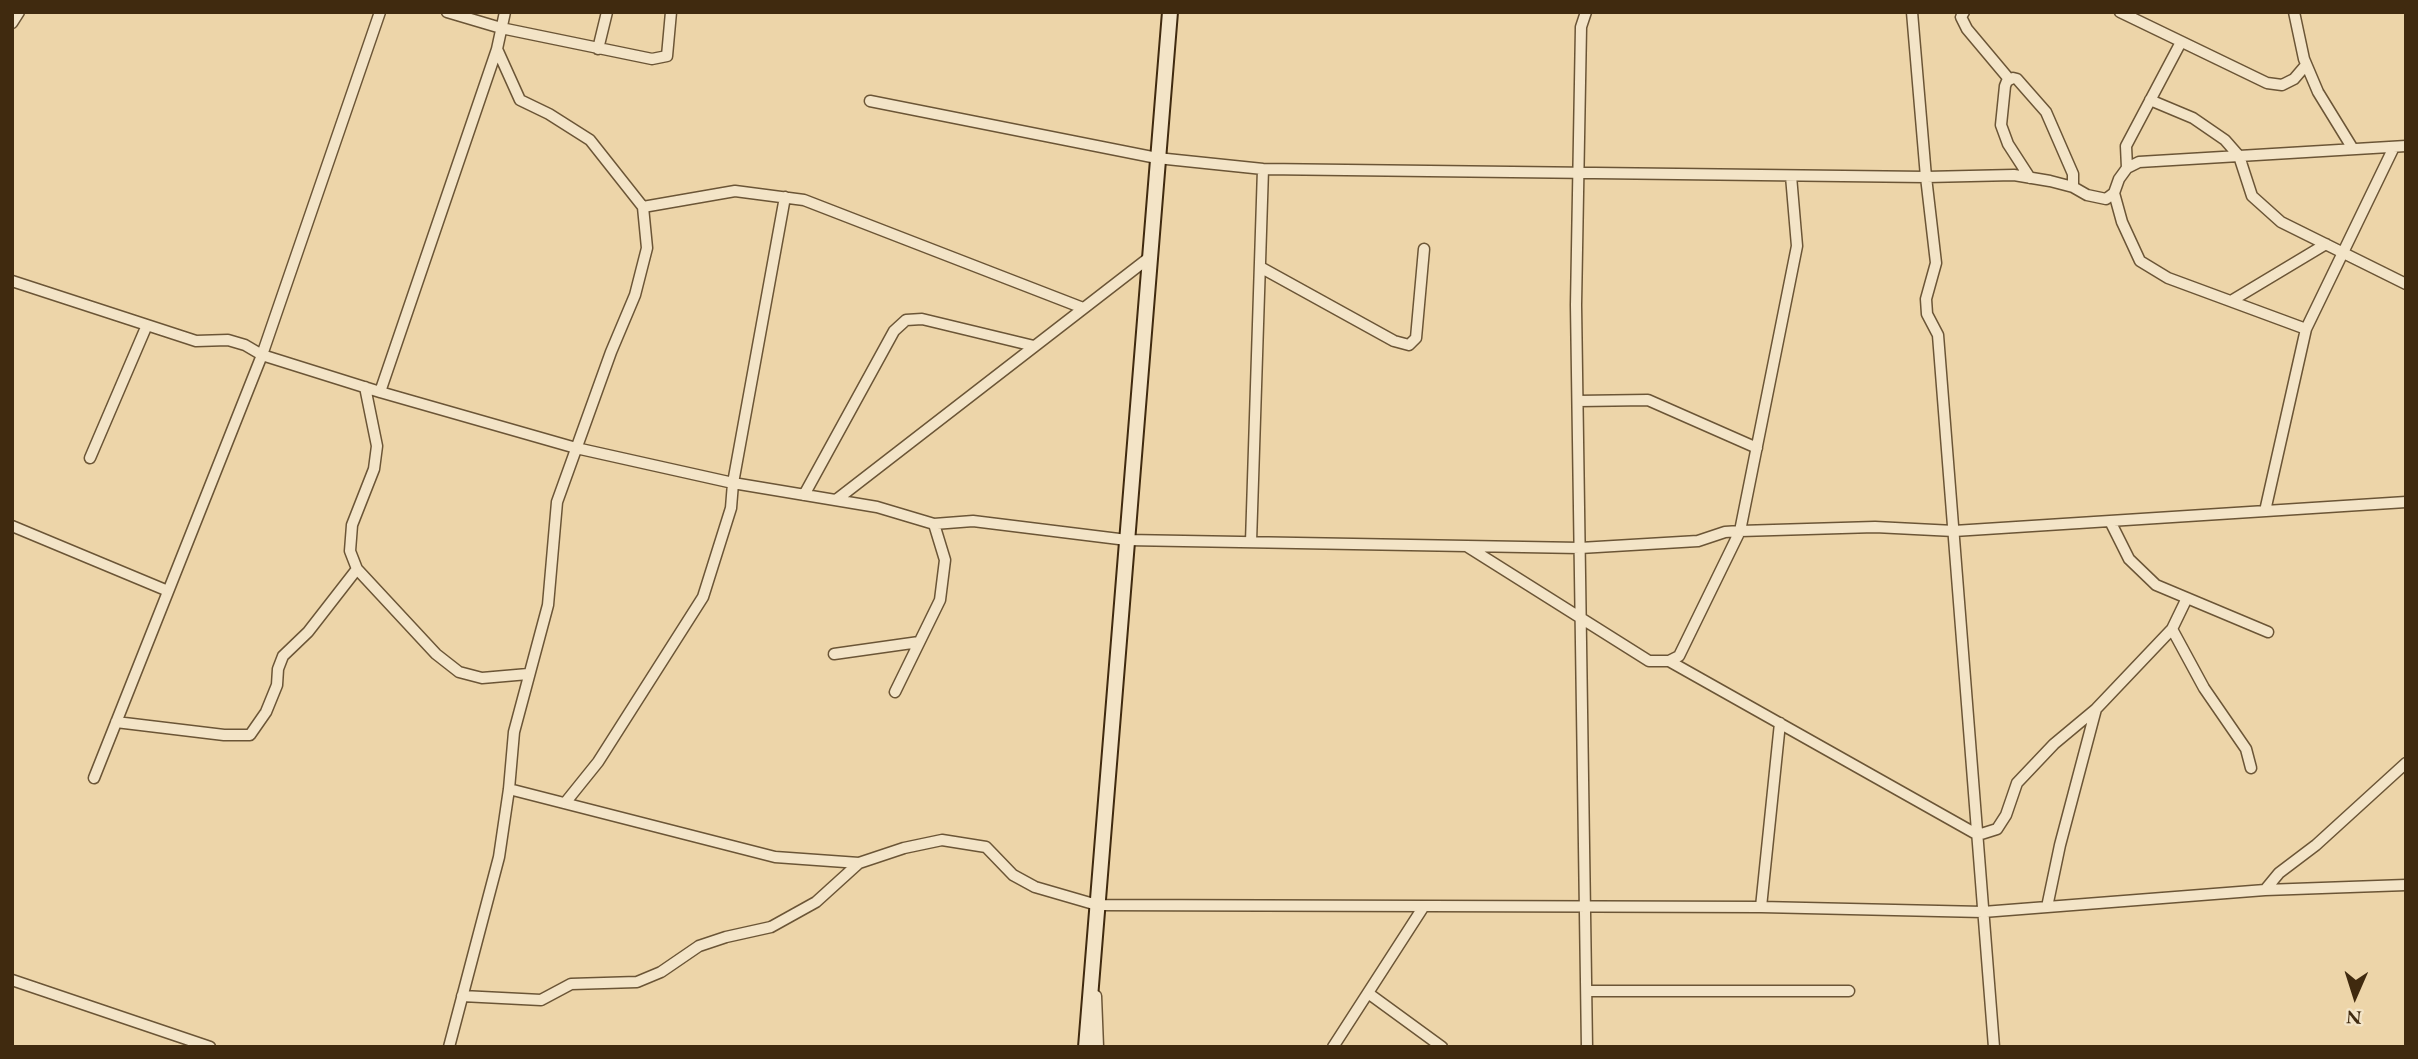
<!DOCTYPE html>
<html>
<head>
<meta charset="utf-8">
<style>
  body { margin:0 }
  #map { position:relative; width:2418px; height:1059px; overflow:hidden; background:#edd5a9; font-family:"EB Garamond",serif }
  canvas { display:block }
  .frame { position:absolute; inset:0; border:14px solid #402a0f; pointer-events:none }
  .north { position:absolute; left:2320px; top:961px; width:70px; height:70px; -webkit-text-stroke:5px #f3e4c7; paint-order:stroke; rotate:183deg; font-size:19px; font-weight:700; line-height:28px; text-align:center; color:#402a0f }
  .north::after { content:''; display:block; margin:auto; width:24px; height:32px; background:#402a0f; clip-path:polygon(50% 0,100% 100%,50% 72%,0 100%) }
</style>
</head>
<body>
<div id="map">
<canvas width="2418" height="1059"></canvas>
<div class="frame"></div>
<div class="north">N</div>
</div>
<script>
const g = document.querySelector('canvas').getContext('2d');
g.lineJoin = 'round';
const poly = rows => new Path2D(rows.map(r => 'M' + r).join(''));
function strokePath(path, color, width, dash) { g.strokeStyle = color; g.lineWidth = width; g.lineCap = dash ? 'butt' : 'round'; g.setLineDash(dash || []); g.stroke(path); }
const street = poly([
  [447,12,501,28,652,59,667,56,671,12],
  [1586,12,1581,27,1576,305,1587,1047],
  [1912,12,1926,177,1936,263,1926,299,1927,314,1938,335,1994,1047],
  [1964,12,1961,17,1967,29,2009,79],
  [2120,12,2267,83,2282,85,2294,79,2306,65],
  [2294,12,2304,59,2318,92,2353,149],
  [12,23,19,12],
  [598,49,607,12],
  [2150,100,2193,118,2225,140,2239,156,2252,196,2281,222,2406,284],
  [870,101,1157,158,1263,169,1926,177,2014,175,2050,181,2073,187,2087,195,2106,199,2114,193,2119,179,2127,168,2139,162,2406,146],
  [2127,168,2126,146,2181,42],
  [2030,178,2008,144,2001,125,2005,86,2007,81,2013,78,2017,79,2046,112,2073,174,2073,187],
  [2114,193,2122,222,2140,261,2168,278,2306,329],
  [643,207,735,191,804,200,1083,308],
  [1260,267,1394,341,1409,345,1416,338,1424,249],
  [12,281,196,341,228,340,245,345,262,355,380,392,576,448,733,483,877,507,934,524,973,521,1127,540,1580,548,1698,541,1725,532,1740,531,1875,527,1954,531,2406,502],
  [2231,301,2326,244],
  [365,387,377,446,374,469,352,525,350,551,357,569,436,654,459,672,482,678,528,674],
  [380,392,497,49],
  [1578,401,1648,400,1757,448],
  [90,458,147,325],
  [804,495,894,331,906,320,922,319,1034,346],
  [836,500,1150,257],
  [2265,511,2306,329,2394,147],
  [2110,521,2129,559,2156,585,2268,632],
  [12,526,168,591],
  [1251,542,1263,169],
  [1468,547,1649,661,1669,661,1679,656,1740,531,1797,246,1791,176],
  [2172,629,2204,688,2246,749,2251,768],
  [834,654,919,642],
  [1669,661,1978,835,1997,829,2006,815,2017,783,2054,744,2096,709],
  [895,692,940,600,945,560,934,524],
  [116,722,224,735,250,735,266,712,277,685,278,669,283,656,308,632,357,569],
  [94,778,262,355,380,12],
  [509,789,775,857,859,863,904,848,942,840,986,847,1013,875,1035,887,1097,905,1761,907,1983,912,2265,890,2406,885],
  [565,803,598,762,703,597,731,508,733,483,785,197],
  [2265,890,2279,873,2316,845,2406,763],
  [1761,907,1780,723],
  [2047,907,2060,845,2096,709,2172,629,2187,598],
  [12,980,210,1047],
  [1587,991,1849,991],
  [1368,993,1442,1047],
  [462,996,541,1000,571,984,637,982,661,972,699,946,726,937,771,927,816,902,859,863],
  [1096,996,1098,1047],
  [449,1047,499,857,509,789,514,732,548,605,557,502,611,352,635,295,647,248,643,207,590,140,549,114,520,100,497,49,505,12],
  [1333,1047,1424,906]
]);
const secondary = poly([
  [1086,1047,1170,12]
]);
strokePath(street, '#6b5536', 13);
strokePath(secondary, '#402a0f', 18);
strokePath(street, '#f3e4c7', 10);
strokePath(secondary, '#f3e4c7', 14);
</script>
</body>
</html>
